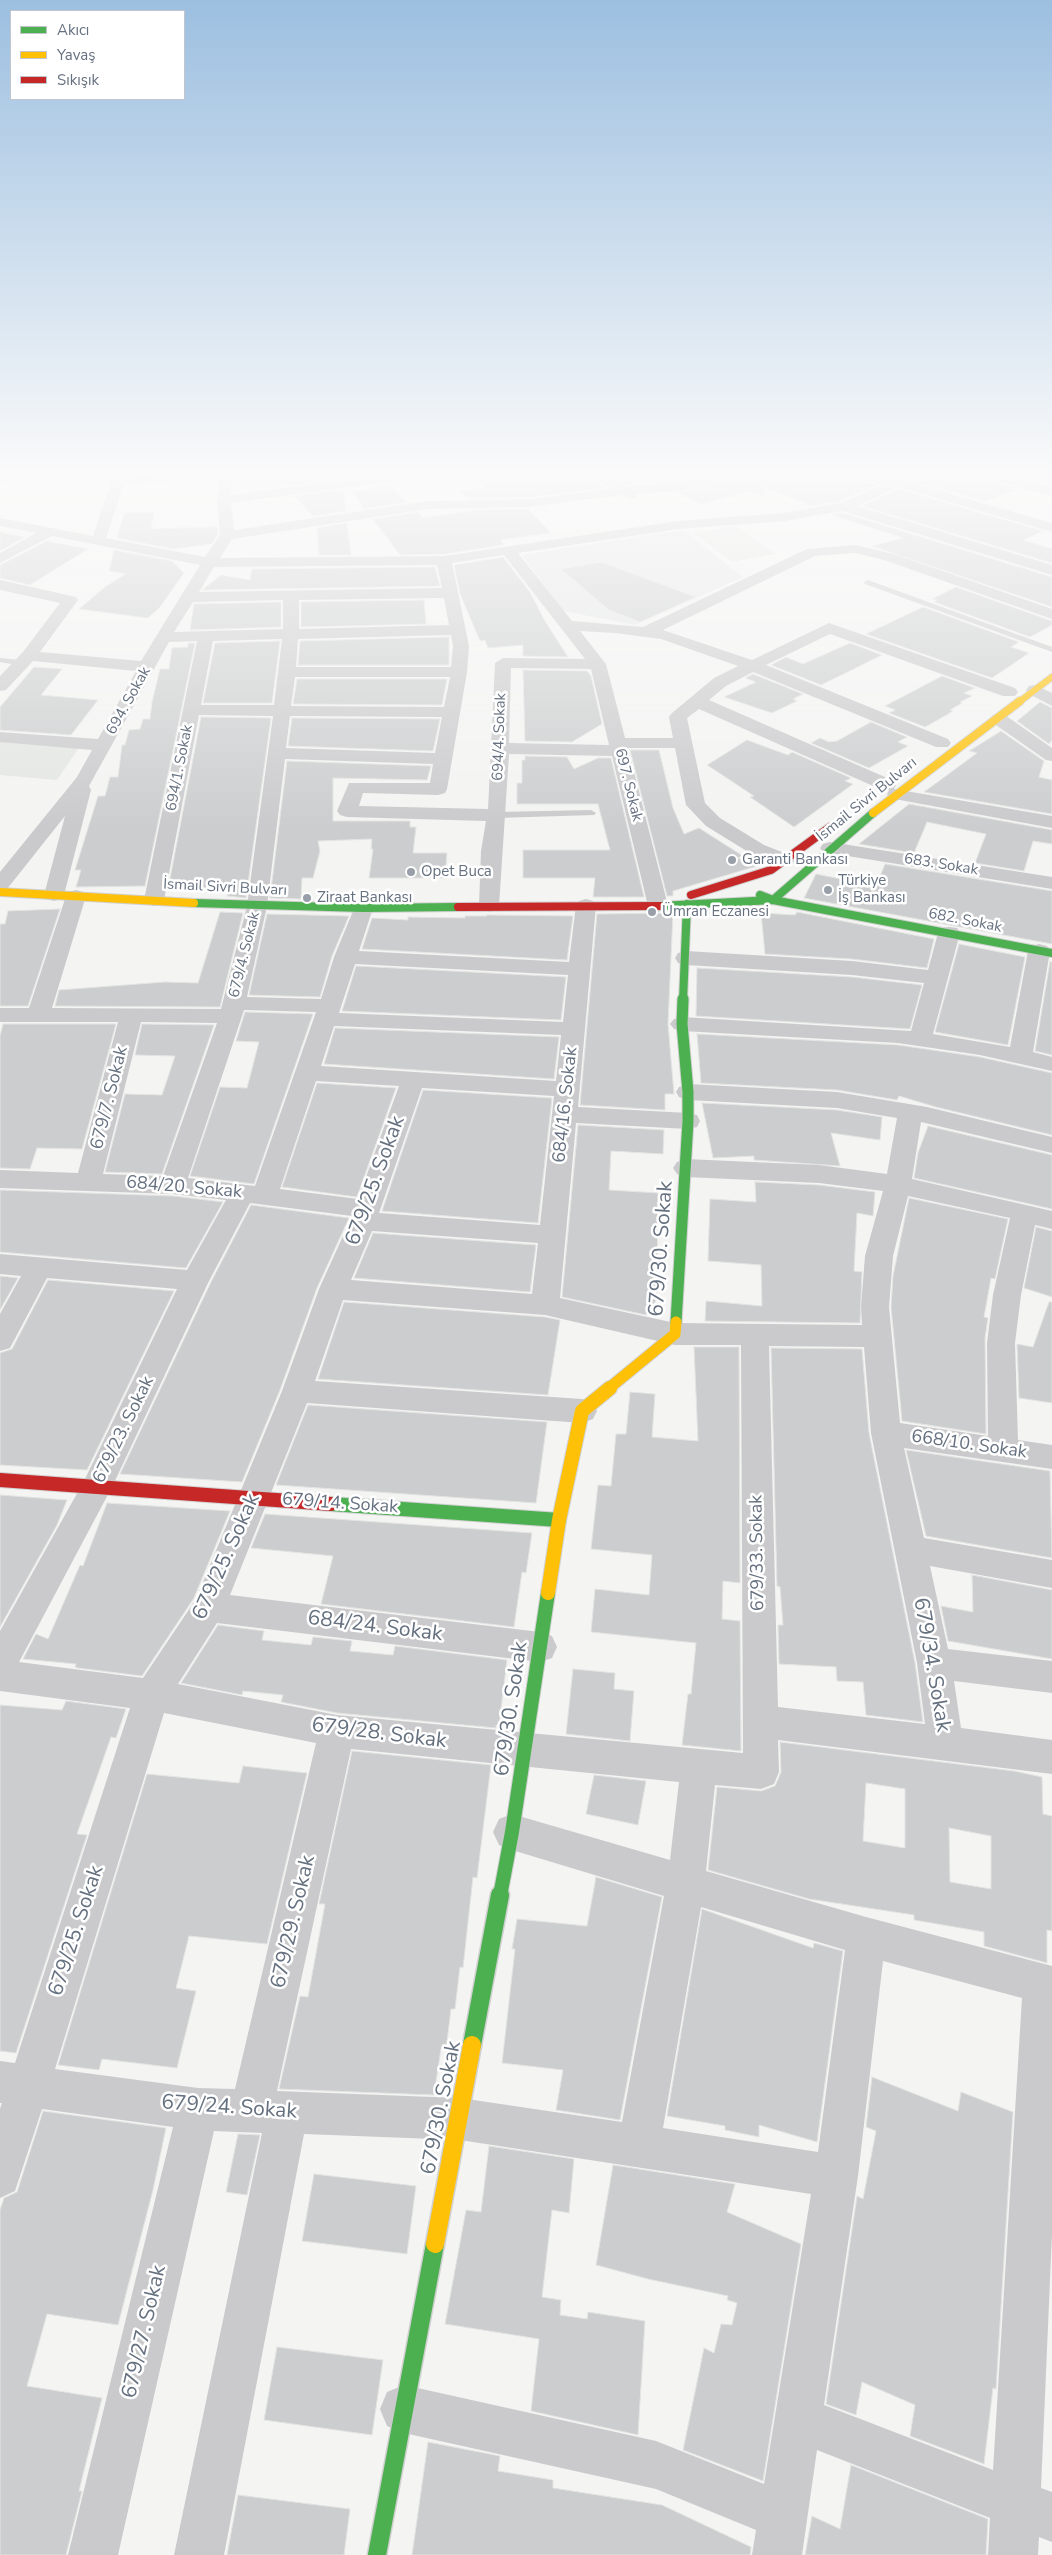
<!DOCTYPE html>
<html>
<head>
<meta charset="utf-8">
<style>
  body { margin:0 }
  #map { position:relative; width:1052px; height:2555px; overflow:hidden; background:#f4f4f3; font-family:"Nunito Sans",sans-serif }
  canvas { display:block }
  .legend { position:absolute; left:10px; top:10px; width:175px; height:90px; box-sizing:border-box; background:#fff; border:1px solid #c2c6cc; margin:0; padding:6px 9px; list-style:none; font-size:15px; color:#667180 }
  .legend li { display:flex; align-items:center; gap:10px; height:25px }
  .legend b { width:25px; border:1px solid #c2c6cc }
</style>
</head>
<body>
<div id="map">
<canvas width="1052" height="2555"></canvas>
<ul class="legend">
<li><b style="height:6px;background:#4caf50"></b>Akıcı</li>
<li><b style="height:6px;background:#ffc107"></b>Yavaş</li>
<li><b style="height:6px;background:#c62828"></b>Sıkışık</li>
</ul>
</div>
<script>
const g = document.querySelector('canvas').getContext('2d');
g.lineJoin = 'round';
function fillPath(path, color) { g.fillStyle = color; g.fill(path, 'evenodd'); }
const poly = rows => new Path2D(rows.map(r => 'M' + r).join(''));
function strokePath(path, color, width, dash) { g.strokeStyle = color; g.lineWidth = width; g.lineCap = dash ? 'butt' : 'round'; g.setLineDash(dash || []); g.stroke(path); }
function drawText(font, color, halo, rows, align = 'center') {
  g.font = font + ' "Nunito Sans",sans-serif'; g.lineWidth = 5; g.setLineDash([]); g.textBaseline = 'middle'; g.strokeStyle = halo; g.fillStyle = color; for (const [text, x, y, turn = 0] of rows) {
    g.save(); g.translate(x, y); g.rotate((+turn || 0) * Math.PI / 180); g.textAlign = isNaN(turn) ? turn : align; if (halo) g.strokeText(text, 0, 0); g.fillText(text, 0, 0); g.restore();
  }
}
fillPath(poly([
  [683,530,743,577,635,625,563,611,522,555]
]), '#e4e5e5');
fillPath(poly([
  [735,526,775,554,733,562,693,533],
  [0,740,80,746,57,780,0,775]
]), '#e3e6e1');
const building = poly([
  [272,473,341,473,342,478,284,486,272,473],
  [469,473,587,473,605,488,530,497,467,498,460,491,486,488,469,473],
  [607,473,633,473,634,484,626,485,607,473],
  [635,473,712,473,681,481,657,483,635,473],
  [741,473,832,473,840,479,877,485,840,501,811,506,765,487,764,496,750,491,701,504,678,493,737,478,741,473],
  [927,473,976,473,980,478,1019,489,984,501,916,482,925,478,927,473],
  [1005,473,1052,473,1052,476,1037,482,1005,473],
  [389,486,407,502,365,509,352,492,389,486],
  [898,489,1043,531,1024,540,1052,549,1052,563,862,506,898,489],
  [343,490,346,511,313,516,294,496,343,490],
  [528,509,551,533,501,540,504,545,444,554,400,555,373,519,418,512,423,518,478,510,528,509],
  [154,512,151,529,217,527,218,534,212,544,173,549,117,538,124,513,154,512],
  [843,513,1052,577,1052,607,872,546,903,538,832,515,843,513],
  [347,523,351,555,319,555,317,528,347,523],
  [0,532,25,537,0,551,0,532],
  [47,541,88,549,30,585,0,578,0,565,47,541],
  [114,550,172,561,184,573,160,607,148,618,79,609,105,587,126,574,109,571,114,550],
  [503,557,530,592,545,621,568,657,523,656,523,645,488,648,485,640,480,641,460,594,454,565,503,557],
  [601,562,696,597,640,622,609,610,561,569,601,562],
  [435,567,440,586,202,590,221,575,250,580,252,569,435,567],
  [956,587,1052,621,1052,625,1030,637,934,602,937,600,932,599,956,587],
  [424,600,426,624,301,627,301,602,424,600],
  [281,602,281,627,190,630,194,604,281,602],
  [923,607,1019,642,1011,647,1029,653,992,678,866,634,923,607],
  [449,637,449,665,298,665,300,641,449,637],
  [280,641,272,703,203,703,215,643,280,641],
  [188,643,195,643,145,886,76,887,81,870,75,870,98,796,105,796,110,777,118,777,122,745,125,745,129,730,140,729,143,719,150,719,152,702,160,669,169,669,172,648,188,647,188,643],
  [850,643,882,655,821,685,771,665,786,657,803,664,850,643],
  [34,667,62,669,41,695,98,700,71,735,0,730,0,707,34,667],
  [523,670,587,671,591,676,602,724,572,742,525,741,523,670],
  [753,674,803,694,793,699,797,701,772,713,724,697,756,682,745,678,753,674],
  [942,676,975,688,964,693,972,696,960,702,962,703,950,710,953,711,943,717,925,727,889,713,895,710,885,706,942,676],
  [297,679,447,679,442,705,293,704,297,679],
  [1040,702,1052,708,1052,740,1049,744,1017,721,1040,702],
  [201,717,271,718,246,898,227,896,231,888,168,889,201,717],
  [292,718,440,719,433,751,288,746,292,718],
  [871,722,907,737,898,742,908,746,869,768,811,743,820,738,829,742,837,741,871,722],
  [1001,731,1044,761,1039,777,1052,780,1052,814,924,792,977,753,969,751,1001,731],
  [747,740,788,755,792,752,851,778,845,781,853,784,794,827,750,797,754,796,707,765,747,740],
  [630,750,659,750,673,808,684,834,699,828,743,856,737,858,764,864,673,891,673,896,667,896,630,750],
  [525,756,567,757,574,769,598,758,611,758,644,897,593,897,595,878,523,878,523,850,610,850,598,804,517,804,517,783,522,783,522,760,525,760,525,756],
  [287,761,431,766,427,780,333,778,333,821,410,821,410,827,416,827,413,853,447,853,445,878,369,878,373,849,371,849,372,839,318,841,320,851,313,878,302,878,301,899,270,898,287,761],
  [909,804,1052,830,1052,844,1033,841,1024,871,975,863,986,834,927,822,914,853,859,844,909,804],
  [885,864,1052,891,1052,944,804,898,816,874,876,886,885,864],
  [60,909,28,1006,0,1006,0,924,5,924,8,911,60,909],
  [220,912,243,913,220,1007,55,1006,59,990,165,982,198,983,220,912],
  [797,912,934,939,927,968,852,959,765,954,761,913,795,915,797,912],
  [673,913,668,1024,674,1094,665,1094,665,1110,580,1105,597,914,673,913],
  [267,914,349,916,332,956,320,997,249,995,267,914],
  [487,915,573,916,567,960,362,949,372,918,408,920,408,917,465,918,465,916,487,916,487,915],
  [959,944,1025,957,1008,1045,935,1032,959,944],
  [1050,962,1052,962,1052,1055,1035,1051,1050,962],
  [356,966,566,977,561,1020,342,1011,356,966],
  [697,968,852,977,922,985,910,1029,696,1016,697,968],
  [245,1012,313,1014,254,1184,190,1176,220,1087,247,1088,259,1042,236,1041,245,1012],
  [3,1024,116,1024,82,1149,37,1148,30,1169,0,1168,0,1036,3,1024],
  [142,1024,214,1025,162,1174,105,1172,125,1094,162,1095,175,1056,135,1055,142,1024],
  [335,1028,559,1037,554,1079,324,1064,335,1028],
  [697,1034,898,1045,980,1057,1052,1073,1052,1135,936,1107,899,1096,897,1100,837,1090,701,1083,697,1034],
  [317,1083,396,1088,357,1197,282,1187,317,1083],
  [423,1090,552,1098,538,1223,382,1211,423,1090],
  [702,1103,837,1110,882,1117,880,1140,831,1133,840,1166,754,1160,754,1156,713,1158,702,1103],
  [578,1125,664,1130,663,1154,611,1151,609,1190,658,1193,657,1299,646,1315,562,1297,578,1125],
  [928,1126,1052,1155,1052,1209,914,1178,918,1153,928,1126],
  [755,1182,819,1185,875,1192,873,1216,857,1213,854,1271,862,1272,860,1323,705,1321,706,1301,762,1306,761,1265,708,1261,710,1199,756,1202,755,1182],
  [0,1190,173,1196,223,1202,186,1268,0,1252,0,1190],
  [909,1198,1008,1219,995,1279,991,1278,984,1317,988,1318,985,1338,986,1434,902,1421,891,1307,893,1276,909,1198],
  [251,1205,349,1218,317,1288,280,1390,242,1482,120,1474,211,1282,251,1205],
  [1036,1227,1052,1231,1052,1297,1024,1288,1036,1227],
  [373,1233,536,1245,530,1292,354,1278,373,1233],
  [0,1276,18,1278,0,1310,0,1276],
  [48,1280,174,1291,87,1470,0,1465,0,1353,12,1349,48,1280],
  [344,1302,545,1317,560,1320,548,1395,318,1379,344,1302],
  [1049,1302,1052,1302,1052,1403,1019,1398,1017,1344,1033,1347,1049,1302],
  [694,1347,739,1347,740,1583,723,1581,722,1619,740,1621,741,1751,682,1745,688,1694,691,1694,696,1643,591,1632,595,1589,649,1595,652,1555,591,1549,598,1485,611,1486,616,1434,626,1434,630,1392,655,1394,652,1437,698,1441,694,1347],
  [771,1348,862,1349,869,1433,915,1663,923,1722,866,1715,863,1682,837,1681,836,1667,779,1664,778,1625,783,1625,780,1587,777,1586,771,1348],
  [308,1405,547,1422,536,1503,276,1485,308,1405],
  [906,1450,1050,1471,1052,1558,926,1536,906,1450],
  [0,1495,67,1500,57,1525,0,1627,0,1495],
  [107,1503,230,1511,194,1598,142,1676,78,1668,75,1667,76,1664,23,1659,36,1634,48,1639,80,1565,83,1566,107,1503],
  [265,1514,532,1533,526,1573,522,1572,514,1627,321,1604,333,1556,251,1548,265,1514],
  [972,1575,1052,1590,1052,1659,948,1641,941,1606,973,1612,972,1575],
  [218,1625,264,1631,262,1640,311,1645,313,1637,352,1641,350,1651,393,1655,395,1646,507,1660,499,1726,496,1725,496,1728,337,1713,281,1702,283,1695,243,1691,242,1695,181,1683,218,1625],
  [573,1669,615,1673,614,1689,634,1691,630,1741,566,1734,573,1669],
  [66,1701,126,1709,116,1738,111,1737,77,1834,87,1835,16,2053,0,2051,0,1705,62,1710,66,1701],
  [780,1742,1014,1771,1042,1777,1043,1814,1052,1816,1052,1931,1047,1930,1047,1963,984,1946,984,1932,914,1920,914,1915,809,1899,708,1870,717,1787,761,1791,775,1786,781,1772,780,1742],
  [866,1783,905,1789,905,1848,863,1841,866,1783],
  [949,1828,991,1836,991,1889,950,1882,949,1828],
  [352,1751,491,1765,477,1878,473,1877,463,1968,460,1967,455,2009,451,2009,446,2050,441,2049,434,2095,279,2089,300,1996,308,1997,325,1904,319,1904,352,1751],
  [243,1766,307,1773,267,1944,189,1936,176,1988,196,1991,177,2068,102,2059,99,2070,58,2065,147,1774,239,1783,243,1766],
  [594,1775,646,1781,638,1825,586,1814,594,1775],
  [596,1877,662,1897,620,2120,556,2110,563,2070,502,2063,515,1949,512,1949,517,1919,587,1926,596,1877],
  [702,1909,813,1948,814,1943,843,1951,817,2142,759,2125,759,2137,725,2130,725,2126,667,2116,702,1909],
  [872,2077,958,2111,961,2092,1013,2112,996,2389,993,2388,984,2464,910,2436,915,2405,862,2382,856,2415,826,2404,857,2196,863,2199,876,2131,866,2127,872,2077],
  [43,2111,166,2128,153,2190,118,2325,47,2314,27,2386,102,2398,79,2491,82,2491,66,2555,0,2555,0,2210,4,2198,17,2192,43,2111],
  [238,2134,260,2135,247,2195,226,2192,238,2134],
  [489,2146,574,2159,569,2213,552,2210,542,2297,561,2300,560,2315,587,2319,588,2312,645,2321,638,2435,531,2411,539,2339,445,2324,466,2210,481,2212,489,2146],
  [613,2165,735,2184,727,2212,801,2244,763,2481,683,2450,704,2348,714,2353,721,2324,732,2325,737,2303,727,2300,728,2296,648,2279,596,2265,613,2165],
  [314,2174,416,2186,407,2254,302,2241,314,2174],
  [277,2347,383,2360,372,2435,264,2420,277,2347],
  [428,2442,500,2456,498,2471,553,2480,553,2488,662,2505,751,2547,750,2555,412,2555,428,2442],
  [851,2465,988,2519,986,2555,805,2555,812,2516,840,2529,851,2465],
  [238,2495,350,2509,344,2555,227,2555,238,2495]
]);
fillPath(building, '#cccdce');
strokePath(building, '#e3e3e2', 1);
const fastFar3 = poly([
  [760,895,773,900,1052,953],
  [194,903,363,908,458,907],
  [660,906,773,900,873,813],
  [683,1001,687,904]
]);
const fastFar2 = poly([
  [676,1322,688,1121,688,1092,682,1024,683,999]
]);
const fastFar1 = poly([
  [331,1504,559,1520],
  [500,1896,512,1832,548,1593]
]);
const fast = poly([
  [472,2045,500,1895],
  [377,2555,435,2244]
]);
const slowFar4 = poly([
  [1019,702,1052,677]
]);
const slowFar3 = poly([
  [873,813,1020,701],
  [0,892,194,903]
]);
const slowFar2 = poly([
  [608,1389,675,1334,676,1322]
]);
const slowFar1 = poly([
  [548,1593,559,1520,582,1411,610,1388]
]);
const slow = poly([
  [435,2244,472,2045]
]);
const jamFar1 = poly([
  [691,895,771,870,830,827],
  [458,907,660,906]
]);
const jam = poly([
  [0,1480,331,1504]
]);
strokePath(fastFar3, '#d0d0d1', 10);
strokePath(fastFar2, '#d0d0d1', 13);
strokePath(fastFar1, '#d0d0d1', 16);
strokePath(fast, '#d0d0d1', 21);
strokePath(slowFar4, '#d0d0d1', 8);
strokePath(slowFar3, '#d0d0d1', 10);
strokePath(slowFar2, '#d0d0d1', 13);
strokePath(slowFar1, '#d0d0d1', 16);
strokePath(slow, '#d0d0d1', 21);
strokePath(jamFar1, '#d0d0d1', 10);
strokePath(jam, '#d0d0d1', 16);
fillPath(poly([
  [868,580,1052,647,1052,652,865,584,864,582,868,580],
  [0,658,22,660,26,663,22,666,0,662,0,658],
  [591,810,596,813,594,815,497,818,492,815,497,812,591,810]
]), '#cacacc');
fillPath(poly([
  [4,473,20,473,0,484,0,475,4,473],
  [114,473,126,473,126,475,233,473,231,495,396,473,430,473,423,477,231,503,234,530,428,501,530,499,610,489,589,473,604,473,626,487,681,483,718,473,739,473,737,476,682,491,636,494,635,498,630,499,621,495,530,507,428,509,232,539,220,558,444,556,678,521,784,513,841,503,883,484,840,477,834,473,861,473,896,479,909,473,925,473,924,476,910,482,1052,523,1052,532,898,487,857,506,1052,565,1052,575,843,511,784,521,678,529,518,553,572,621,643,627,807,549,855,545,894,554,1052,609,1052,619,884,560,855,553,815,556,663,630,752,660,829,623,1015,688,1018,692,1015,696,1003,696,830,634,766,665,948,739,951,743,948,747,936,747,753,672,726,686,709,700,894,781,896,785,894,789,1052,816,1052,828,889,798,887,794,889,790,880,789,699,709,687,718,705,803,720,818,764,845,792,856,795,860,792,864,778,864,750,853,706,826,686,805,675,748,628,748,668,906,665,910,658,912,651,910,648,906,612,756,509,754,499,906,496,910,489,912,482,910,479,906,481,851,486,821,347,817,340,815,337,811,349,783,430,783,433,764,285,759,267,906,247,997,321,999,334,957,356,904,363,902,370,904,373,908,359,951,569,962,576,905,579,901,586,899,593,901,596,905,578,1107,688,1113,697,1115,700,1121,697,1127,688,1129,576,1123,560,1298,675,1323,862,1325,861,1307,865,1256,883,1191,819,1183,686,1177,677,1174,673,1168,677,1162,686,1159,819,1165,887,1174,897,1118,837,1108,688,1100,679,1097,676,1092,679,1087,688,1084,837,1092,927,1107,1052,1137,1052,1153,921,1122,912,1179,1052,1211,1052,1229,1035,1225,1021,1295,1015,1343,1018,1440,1052,1445,1052,1469,904,1448,924,1538,1052,1560,1052,1588,930,1566,948,1649,1052,1661,1052,1693,954,1681,961,1728,1052,1740,1052,1774,778,1740,779,1772,774,1784,761,1789,715,1785,706,1871,866,1917,1052,1966,1052,2234,1041,2488,1052,2492,1052,2542,1039,2537,1038,2555,988,2555,990,2518,817,2450,802,2555,752,2555,756,2530,656,2489,404,2433,387,2426,380,2409,387,2392,404,2385,656,2441,764,2484,811,2194,460,2140,304,2134,224,2555,174,2555,262,2133,214,2131,118,2555,68,2555,173,2127,42,2109,15,2191,0,2198,0,2109,2,2103,0,2103,0,2061,15,2063,130,1708,0,1691,0,1631,84,1481,177,1289,47,1278,10,1348,0,1351,0,1314,21,1276,0,1274,0,1254,187,1270,226,1200,173,1194,0,1188,0,1170,78,1173,118,1022,0,1022,0,1008,29,1008,66,896,69,892,76,890,83,892,86,896,52,1008,221,1009,247,906,273,716,199,715,164,900,161,904,154,906,147,904,144,900,197,641,169,642,89,786,91,790,64,895,61,899,54,901,47,899,44,895,65,816,7,889,0,891,0,872,77,777,92,750,0,742,0,732,98,739,136,671,33,661,6,690,0,691,0,676,23,652,60,603,0,590,0,580,76,597,78,600,40,652,141,661,200,565,52,536,0,563,0,553,36,533,0,526,0,518,93,536,114,473],
  [219,480,217,500,220,535,205,557,106,538,124,483,219,480],
  [504,555,585,659,503,658,495,663,488,809,359,806,363,793,438,795,445,793,447,789,467,672,469,646,452,563,504,555],
  [437,565,442,588,199,592,214,567,437,565],
  [444,598,449,625,299,629,299,600,444,598],
  [283,600,283,629,174,632,193,602,283,600],
  [580,631,615,633,661,639,738,666,714,678,672,713,669,717,673,738,625,738,606,664,580,631],
  [451,635,453,646,451,667,296,667,298,639,451,635],
  [282,639,274,705,201,705,213,641,282,639],
  [511,668,591,669,609,745,509,743,511,668],
  [295,677,450,677,444,707,291,706,295,677],
  [290,716,442,717,435,753,286,748,290,716],
  [355,964,568,975,563,1022,339,1013,355,964],
  [244,1010,316,1012,255,1186,188,1178,244,1010],
  [141,1022,217,1023,163,1176,103,1174,141,1022],
  [334,1026,561,1035,556,1081,321,1066,334,1026],
  [316,1081,399,1086,358,1199,280,1189,316,1081],
  [422,1088,554,1096,540,1225,379,1213,422,1088],
  [908,1196,1010,1218,993,1295,987,1343,988,1436,900,1423,889,1307,893,1256,908,1196],
  [250,1203,352,1216,319,1289,282,1391,196,1599,143,1678,19,1662,112,1487,209,1281,250,1203],
  [372,1231,538,1243,532,1294,351,1280,372,1231],
  [343,1300,545,1315,675,1345,741,1345,743,1753,337,1715,178,1684,217,1623,540,1662,552,1658,557,1647,552,1636,540,1632,230,1595,307,1403,582,1423,593,1419,597,1411,593,1403,582,1399,315,1381,343,1300],
  [769,1346,864,1347,871,1433,917,1663,925,1724,778,1707,769,1346],
  [164,1713,316,1743,235,2089,198,2088,55,2069,164,1713],
  [351,1749,679,1782,670,1860,512,1814,499,1819,493,1832,499,1845,512,1850,664,1896,622,2122,460,2098,277,2091,351,1749],
  [701,1907,845,1950,818,2152,663,2128,701,1907],
  [883,1961,1022,1998,993,2470,824,2405,858,2176,883,1961],
  [978,473,999,473,1052,488,1052,496,980,476,978,473],
  [1035,685,1052,693,1052,706,1029,694,1026,690,1029,686,1035,685],
  [999,714,1005,715,1052,748,1052,761,1046,760,993,723,990,719,993,715,999,714],
  [830,842,1052,877,1052,889,823,852,820,848,823,844,830,842],
  [949,927,957,928,960,933,933,1034,1010,1047,1028,951,1031,946,1039,944,1047,946,1050,951,1033,1052,1052,1057,1052,1071,980,1055,898,1043,682,1031,674,1029,670,1024,674,1019,682,1017,911,1031,924,983,852,975,686,965,678,963,675,958,678,953,686,951,852,961,928,970,938,933,941,928,949,927]
]), '#cacacc');
strokePath(fastFar3, '#4caf50', 8);
strokePath(fastFar2, '#4caf50', 11);
strokePath(fastFar1, '#4caf50', 14);
strokePath(fast, '#4caf50', 18);
strokePath(slowFar4, '#ffc107', 6);
strokePath(slowFar3, '#ffc107', 8);
strokePath(slowFar2, '#ffc107', 11);
strokePath(slowFar1, '#ffc107', 14);
strokePath(slow, '#ffc107', 18);
strokePath(jamFar1, '#c62828', 8);
strokePath(jam, '#c62828', 14);
const sky = g.createLinearGradient(0, 0, 0, 830);
sky.addColorStop(0, '#9cbfe0');
sky.addColorStop(0.57, '#fafafa');
sky.addColorStop(1, '#fafafa00');
g.fillStyle = sky;
g.fillRect(0, 0, 1052, 830);
for (const [x, y, r, color] of [
  [732,860,5,"#989fa8"],
  [411,872,5,"#989fa8"],
  [828,890,5,"#989fa8"],
  [307,898,5,"#989fa8"],
  [652,912,5,"#989fa8"]
]) { const dot = new Path2D(); dot.arc(x, y, r, 0, 2 * Math.PI); g.fillStyle = color; g.fill(dot); strokePath(dot, '#fff', 2); }
drawText('15px', '#667180', '#fff', [
  ["694. Sokak",129,701,-61],
  ["694/4. Sokak",500,737,-88],
  ["694/1. Sokak",180,768,-79],
  ["697. Sokak",628,785,76],
  ["İsmail Sivri Bulvarı",867,800,-39],
  ["683. Sokak",941,865,9],
  ["İsmail Sivri Bulvarı",225,888,3],
  ["682. Sokak",965,921,11],
  ["679/4. Sokak",245,955,-76]
]);
drawText('15px', '#667180', '#fff', [
  ["Garanti Bankası",742,860],
  ["Opet Buca",421,872],
  ["Türkiye",838,881],
  ["İş Bankası",838,898],
  ["Ziraat Bankası",317,898],
  ["Ümran Eczanesi",662,912]
], 'left');
drawText('18px', '#667180', '#fff', [
  ["679/7. Sokak",110,1098,-76],
  ["684/16. Sokak",566,1105,-84],
  ["684/20. Sokak",184,1188,5],
  ["679/23. Sokak",124,1430,-64],
  ["668/10. Sokak",969,1445,8],
  ["679/14. Sokak",340,1504,4],
  ["679/33. Sokak",758,1553,-91]
]);
drawText('21px', '#667180', '#fff', [
  ["679/25. Sokak",376,1181,-70],
  ["679/30. Sokak",662,1249,-86],
  ["679/25. Sokak",227,1557,-66],
  ["684/24. Sokak",375,1627,7],
  ["679/34. Sokak",931,1665,80],
  ["679/30. Sokak",512,1709,-82],
  ["679/28. Sokak",379,1734,7],
  ["679/29. Sokak",294,1922,-77],
  ["679/25. Sokak",77,1931,-72],
  ["679/24. Sokak",229,2108,4],
  ["679/30. Sokak",442,2108,-79],
  ["679/27. Sokak",145,2332,-77]
]);
</script>
</body>
</html>
